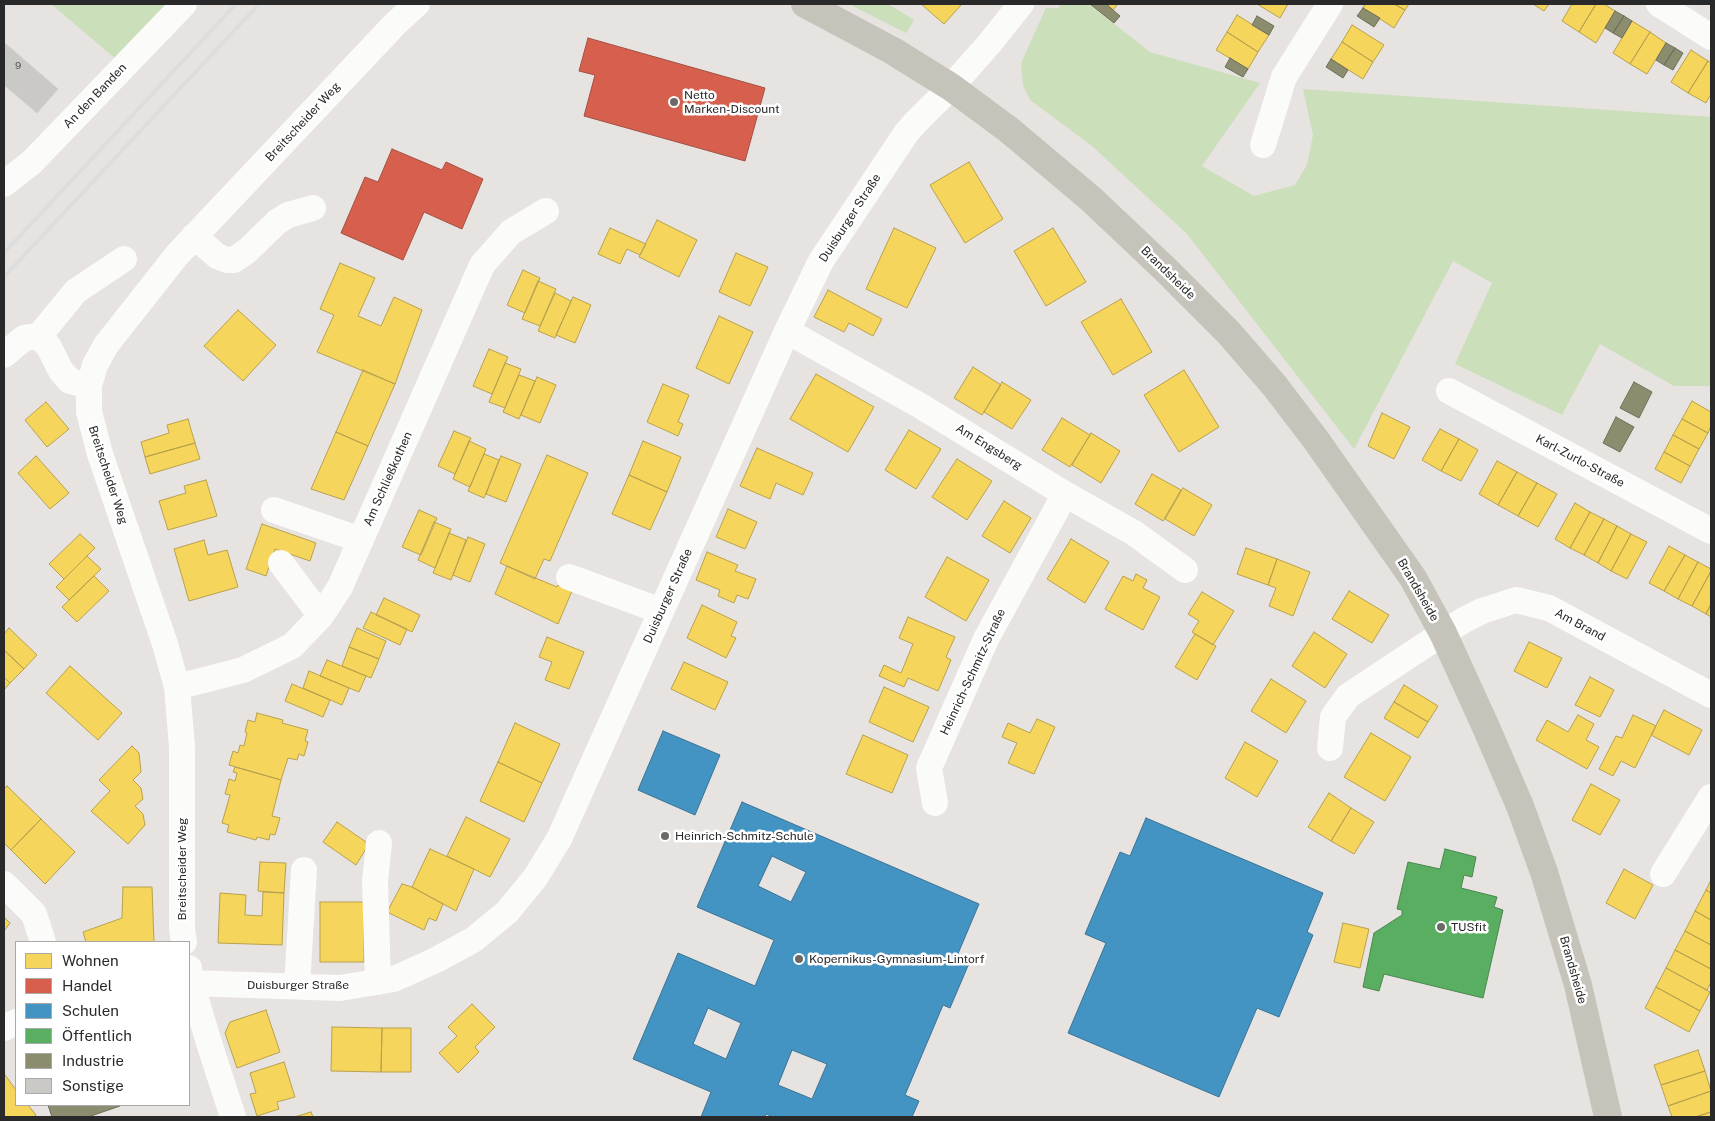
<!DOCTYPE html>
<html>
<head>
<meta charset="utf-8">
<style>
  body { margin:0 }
  #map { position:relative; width:1715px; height:1121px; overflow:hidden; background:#e6e3e0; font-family:"Public Sans",sans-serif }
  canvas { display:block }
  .frame { position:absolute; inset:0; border:5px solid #292929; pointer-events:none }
  .legend { position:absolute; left:15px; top:941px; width:175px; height:165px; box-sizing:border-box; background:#fff; border:1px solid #a9a9a9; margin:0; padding:6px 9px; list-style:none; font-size:15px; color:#292929 }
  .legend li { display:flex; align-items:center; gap:10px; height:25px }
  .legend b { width:25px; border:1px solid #a9a9a9 }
</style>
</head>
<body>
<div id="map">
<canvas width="1715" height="1121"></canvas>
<div class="frame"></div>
<ul class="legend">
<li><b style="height:14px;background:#f6d55c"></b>Wohnen</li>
<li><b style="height:14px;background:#d6604d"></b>Handel</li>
<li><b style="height:14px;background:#4393c3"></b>Schulen</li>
<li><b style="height:14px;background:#5aae61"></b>Öffentlich</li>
<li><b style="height:14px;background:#8c8c6e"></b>Industrie</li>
<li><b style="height:14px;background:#cbc9c6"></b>Sonstige</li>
</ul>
</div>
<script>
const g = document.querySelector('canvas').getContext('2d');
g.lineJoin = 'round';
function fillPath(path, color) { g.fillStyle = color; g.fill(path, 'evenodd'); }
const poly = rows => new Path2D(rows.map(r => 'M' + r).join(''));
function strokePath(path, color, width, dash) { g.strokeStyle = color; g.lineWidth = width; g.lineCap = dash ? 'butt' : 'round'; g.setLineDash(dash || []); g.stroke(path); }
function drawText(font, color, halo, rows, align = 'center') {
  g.font = font + ' "Public Sans",sans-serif'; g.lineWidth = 5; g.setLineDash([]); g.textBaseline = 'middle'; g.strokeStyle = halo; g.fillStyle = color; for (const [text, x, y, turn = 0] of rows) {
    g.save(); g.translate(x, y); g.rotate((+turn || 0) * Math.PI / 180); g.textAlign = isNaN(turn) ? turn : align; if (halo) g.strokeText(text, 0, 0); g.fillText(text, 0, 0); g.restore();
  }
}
fillPath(poly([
  [51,4,171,4,117,60],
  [849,4,888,4,914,20,906,33],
  [1061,4,1089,4,1150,52,1260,83,1202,166,1254,196,1295,185,1307,165,1313,135,1303,89,1711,117,1711,386,1674,386,1600,344,1562,415,1455,364,1492,283,1453,261,1354,449,1187,234,1092,146,1030,100,1023,85,1021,63,1046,8,1058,8]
]), '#cbdfbb');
const homes = poly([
  [921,4,962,4,944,24,921,4],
  [1106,4,1118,4,1113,10,1106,4],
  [1257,4,1288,4,1280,18,1257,4],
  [1365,4,1394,4,1405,10,1394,28,1363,8,1365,4],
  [1394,4,1409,4,1405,10,1394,4],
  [1533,4,1549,4,1544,11,1533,4],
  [1572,4,1596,4,1579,32,1562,21,1572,4],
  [1596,4,1604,4,1615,11,1596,43,1579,32,1596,4],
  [1237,15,1269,35,1258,52,1227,32,1237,15],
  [1632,21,1650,32,1630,64,1613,53,1632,21],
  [1352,25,1384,45,1373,62,1342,42,1352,25],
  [1227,32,1258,52,1248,69,1216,50,1227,32],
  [1650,32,1666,43,1647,74,1630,64,1650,32],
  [1342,42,1373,62,1363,79,1331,59,1342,42],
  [1691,50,1708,61,1688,93,1671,82,1691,50],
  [1708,61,1711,63,1711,94,1706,103,1688,93,1708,61],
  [969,162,1003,219,965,243,930,185,969,162],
  [657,220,697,240,679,277,639,257,657,220],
  [610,228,646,244,640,255,627,249,620,264,598,254,610,228],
  [894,228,936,248,907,308,866,289,894,228],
  [1053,228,1086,282,1046,306,1014,251,1053,228],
  [736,253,768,267,750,306,719,292,736,253],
  [340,263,375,278,358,316,381,326,394,297,422,310,395,384,317,352,334,315,320,309,340,263],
  [523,270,540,278,525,313,507,305,523,270],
  [538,281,556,289,540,326,522,319,538,281],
  [828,290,882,319,873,336,849,323,844,332,814,317,828,290],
  [555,293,571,301,555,338,538,331,555,293],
  [573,297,591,305,575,343,556,335,573,297],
  [1121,299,1152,352,1113,375,1081,322,1121,299],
  [238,310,276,345,243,381,204,346,238,310],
  [719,316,753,332,729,384,696,368,719,316],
  [489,349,508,357,492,394,473,386,489,349],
  [505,363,521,369,505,408,489,402,505,363],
  [973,367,1001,385,982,415,954,398,973,367],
  [363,370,395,384,368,446,336,432,363,370],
  [1184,370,1219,427,1179,452,1144,395,1184,370],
  [816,374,874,407,848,452,790,419,816,374],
  [519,375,535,381,519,419,503,412,519,375],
  [537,377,556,385,540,423,521,415,537,377],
  [1002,382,1031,400,1012,429,984,412,1002,382],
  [663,384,689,395,678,422,683,424,678,436,647,422,663,384],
  [1692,401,1711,412,1711,426,1708,433,1682,419,1692,401],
  [46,402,69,429,47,447,25,420,46,402],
  [1382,413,1410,427,1394,459,1368,446,1382,413],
  [1062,418,1090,435,1070,467,1042,450,1062,418],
  [188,419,195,443,145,457,141,442,169,433,167,425,188,419],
  [1682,419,1708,433,1699,449,1673,435,1682,419],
  [1440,429,1459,439,1441,471,1422,460,1440,429],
  [909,430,941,449,916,489,885,470,909,430],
  [454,431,471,438,455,474,438,466,454,431],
  [336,432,368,446,344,500,311,489,336,432],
  [1091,433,1120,451,1101,483,1072,465,1091,433],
  [1673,435,1699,449,1690,466,1664,452,1673,435],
  [1459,439,1478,450,1461,481,1441,471,1459,439],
  [469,441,486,449,470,487,453,479,469,441],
  [643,441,681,457,667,492,629,475,643,441],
  [195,443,200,459,150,474,145,457,195,443],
  [757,448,813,473,803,495,776,483,770,499,740,486,757,448],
  [1664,452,1690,466,1681,483,1655,469,1664,452],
  [484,454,499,460,484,498,468,491,484,454],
  [547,455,588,473,550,561,544,559,535,579,500,563,547,455],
  [36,456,69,493,50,509,18,473,36,456],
  [501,456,521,464,506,502,486,494,501,456],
  [957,459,992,481,967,520,932,497,957,459],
  [1497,461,1517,472,1498,505,1479,494,1497,461],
  [1517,472,1537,483,1518,516,1498,505,1517,472],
  [1152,474,1181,490,1163,521,1135,504,1152,474],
  [629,475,667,492,650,530,612,514,629,475],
  [206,480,217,516,168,530,159,501,186,493,184,486,206,480],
  [1537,483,1557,494,1538,527,1518,516,1537,483],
  [1183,488,1212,505,1194,536,1165,519,1183,488],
  [1004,501,1031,518,1010,553,982,536,1004,501],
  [1575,503,1590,512,1570,548,1555,539,1575,503],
  [728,509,757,522,745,549,716,537,728,509],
  [419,510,437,518,421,555,402,547,419,510],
  [1590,512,1604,519,1584,555,1570,548,1590,512],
  [1604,519,1617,526,1598,563,1584,555,1604,519],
  [434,522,451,529,435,568,418,560,434,522],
  [262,524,316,543,310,561,275,549,266,576,246,569,262,524],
  [1617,526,1631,534,1611,571,1598,563,1617,526],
  [449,533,466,540,451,580,433,573,449,533],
  [80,534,95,548,64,579,49,564,80,534],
  [1631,534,1647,542,1627,579,1611,571,1631,534],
  [468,537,485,544,470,582,453,575,468,537],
  [1071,539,1109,562,1085,603,1047,579,1071,539],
  [204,540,208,555,227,550,238,587,189,601,174,549,204,540],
  [1669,546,1685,555,1664,591,1649,583,1669,546],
  [1246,548,1277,559,1268,585,1237,574,1246,548],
  [707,552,738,565,735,571,756,579,748,599,737,595,734,603,718,596,720,590,696,580,707,552],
  [1685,555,1698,562,1678,599,1664,591,1685,555],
  [87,556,101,569,69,600,56,587,87,556],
  [947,557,989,580,966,621,925,597,947,557],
  [1277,559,1310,572,1293,616,1269,606,1276,588,1268,585,1277,559],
  [1698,562,1711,569,1711,571,1692,606,1678,599,1698,562],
  [507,566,557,587,558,585,572,591,558,624,495,594,507,566],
  [1711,571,1711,604,1706,614,1692,606,1711,571],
  [1136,574,1147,580,1143,588,1160,597,1143,630,1105,609,1123,576,1133,581,1136,574],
  [94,576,109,591,77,622,62,607,94,576],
  [1349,591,1389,615,1372,643,1332,619,1349,591],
  [1202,592,1234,611,1213,645,1192,632,1199,621,1188,614,1202,592],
  [384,598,420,615,412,632,376,615,384,598],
  [1711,604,1711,617,1706,614,1711,604],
  [702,605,737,622,731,636,736,638,726,658,687,638,702,605],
  [371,612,407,629,400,645,363,628,371,612],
  [908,617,955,637,946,657,951,660,938,691,908,678,904,687,879,676,884,665,901,673,913,644,899,638,908,617],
  [9,628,37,655,24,669,4,650,4,634,9,628],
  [357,628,386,641,379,659,349,647,357,628],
  [1314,632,1347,654,1325,688,1292,666,1314,632],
  [1195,634,1216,646,1197,680,1175,667,1195,634],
  [547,637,584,652,569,689,545,680,552,662,539,657,547,637],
  [1529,642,1562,658,1547,688,1514,671,1529,642],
  [349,647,379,659,371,678,342,666,349,647],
  [4,650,24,669,10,683,4,677,4,650],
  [327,660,366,676,359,692,320,676,327,660],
  [684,662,728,682,715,710,671,689,684,662],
  [70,666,122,713,98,740,46,693,70,666],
  [309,671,349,688,342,705,303,688,309,671],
  [4,677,10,683,4,690,4,677],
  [1590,677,1614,690,1600,717,1575,705,1590,677],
  [1271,679,1306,701,1286,733,1251,711,1271,679],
  [292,684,330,700,323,717,285,701,292,684],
  [1404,685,1438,706,1428,722,1394,702,1404,685],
  [884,687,929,707,913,742,869,722,884,687],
  [1394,702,1428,722,1418,738,1384,718,1394,702],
  [1664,710,1702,730,1689,755,1651,735,1664,710],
  [257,713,283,720,282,723,308,730,305,741,308,742,304,756,299,754,297,760,288,758,281,780,229,765,233,751,238,753,240,745,244,746,247,733,245,732,248,720,255,722,257,713],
  [1578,715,1594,724,1586,740,1599,747,1587,769,1536,740,1547,720,1568,732,1578,715],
  [1633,715,1656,726,1635,768,1621,761,1613,776,1599,769,1616,736,1622,738,1633,715],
  [1037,719,1055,727,1034,774,1008,763,1017,743,1002,737,1008,723,1030,733,1037,719],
  [515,723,560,744,542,783,498,762,515,723],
  [1371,733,1411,757,1385,801,1344,777,1371,733],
  [863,735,908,755,892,793,846,774,863,735],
  [1245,742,1278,761,1257,797,1225,778,1245,742],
  [132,746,139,753,141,772,133,780,141,788,143,799,135,806,143,814,145,825,128,844,91,811,110,791,99,780,132,746],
  [498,762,542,783,524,822,480,801,498,762],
  [235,767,281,780,272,816,280,818,275,835,270,834,269,840,257,837,256,840,227,832,229,825,222,823,230,795,225,794,229,779,235,781,237,773,233,772,235,767],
  [1591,784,1620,800,1600,835,1572,820,1591,784],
  [7,786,41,819,11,850,4,843,4,789,7,786],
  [1329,793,1351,808,1331,841,1308,827,1329,793],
  [1351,808,1374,822,1354,854,1331,841,1351,808],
  [466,817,510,839,490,877,447,856,466,817],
  [41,819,75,852,45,884,11,850,41,819],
  [337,822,369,844,356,865,323,842,337,822],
  [430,849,474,869,456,911,412,887,430,849],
  [260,862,286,863,284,893,258,891,260,862],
  [1624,869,1653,885,1635,919,1606,903,1624,869],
  [1711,880,1711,893,1706,890,1711,880],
  [402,884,412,887,443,904,436,921,429,918,424,930,387,912,402,884],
  [123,887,152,887,154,942,86,942,83,932,122,918,123,887],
  [1706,890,1711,893,1711,920,1695,911,1706,890],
  [263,892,284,893,282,945,218,943,220,893,246,895,245,915,262,916,263,892],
  [320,902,364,902,364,962,320,962,320,902],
  [1695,911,1711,920,1711,945,1685,931,1695,911],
  [4,917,10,923,4,931,4,917],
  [1343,923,1369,929,1360,968,1334,962,1343,923],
  [1685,931,1711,945,1711,969,1675,950,1685,931],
  [1675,950,1711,969,1711,982,1707,990,1666,968,1675,950],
  [1666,968,1710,992,1700,1011,1656,987,1666,968],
  [1656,987,1700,1011,1689,1032,1645,1008,1656,987],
  [472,1004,495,1027,475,1047,479,1052,458,1073,439,1053,457,1036,448,1027,472,1004],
  [266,1010,280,1052,237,1068,225,1033,230,1022,266,1010],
  [332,1027,382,1028,381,1072,331,1071,332,1027],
  [382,1028,411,1028,411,1072,381,1072,382,1028],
  [1698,1050,1705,1071,1661,1085,1654,1065,1698,1050],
  [284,1062,295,1097,277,1102,279,1109,257,1116,250,1094,256,1093,250,1073,284,1062],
  [1705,1071,1711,1091,1668,1106,1661,1085,1705,1071],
  [5,1075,16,1090,16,1105,28,1105,36,1115,33,1117,4,1117,4,1076,5,1075],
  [1711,1091,1711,1112,1695,1117,1672,1117,1668,1106,1711,1091],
  [311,1112,313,1117,294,1117,311,1112],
  [1711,1112,1711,1117,1695,1117,1711,1112]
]);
fillPath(homes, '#f6d55c');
strokePath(homes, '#b8a14d', 1);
const shops = poly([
  [588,38,765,88,745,161,584,116,595,75,579,71,588,38],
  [392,149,442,170,446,162,483,179,462,229,424,212,403,260,341,233,365,177,378,182,392,149]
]);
fillPath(shops, '#d6604d');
strokePath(shops, '#a25042', 1);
const schools = poly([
  [663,731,720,755,695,815,638,790,663,731],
  [742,802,979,904,957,956,970,961,950,1008,943,1005,905,1095,919,1101,912,1117,773,1117,766,1114,765,1117,701,1117,711,1092,633,1059,678,953,755,986,774,940,697,907,742,802],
  [772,856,806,872,791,902,758,886,772,856],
  [708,1008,741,1023,726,1059,693,1044,708,1008],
  [792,1050,827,1064,812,1099,778,1085,792,1050],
  [1146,818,1323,893,1307,932,1313,935,1279,1017,1257,1008,1219,1097,1068,1033,1106,943,1085,934,1120,852,1130,856,1146,818]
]);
fillPath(schools, '#4393c3');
strokePath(schools, '#3b7395', 1);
const public = poly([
  [1445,849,1476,857,1472,877,1464,875,1461,888,1497,897,1494,907,1503,910,1483,998,1384,974,1379,991,1363,987,1374,933,1402,915,1402,910,1397,909,1408,862,1440,869,1445,849]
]);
fillPath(public, '#5aae61');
strokePath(public, '#4b8650', 1);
const industry = poly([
  [1090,4,1106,4,1120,16,1114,23,1090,4],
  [1363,8,1380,18,1374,27,1357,16,1363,8],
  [1615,11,1624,16,1613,33,1605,28,1615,11],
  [1257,16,1274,26,1269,35,1252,25,1257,16],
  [1624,16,1632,21,1622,38,1613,33,1624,16],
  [1666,43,1675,48,1664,65,1656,60,1666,43],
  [1675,48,1683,53,1673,70,1664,65,1675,48],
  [1230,58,1248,69,1243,77,1225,67,1230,58],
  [1331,59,1348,70,1343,78,1326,67,1331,59],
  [1634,382,1652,392,1639,418,1620,408,1634,382],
  [1616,417,1634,427,1620,452,1603,443,1616,417],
  [48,1105,119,1105,120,1106,88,1117,52,1117,48,1105]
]);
fillPath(industry, '#8c8c6e');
strokePath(industry, '#6e6e59', 1);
const building = poly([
  [6,44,58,89,37,113,4,85,4,47,6,44]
]);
fillPath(building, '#cbc9c6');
strokePath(building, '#d1cfcc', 1);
strokePath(poly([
  [1659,4,1711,37],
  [1263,145,1284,77,1330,4],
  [4,184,32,162,184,4],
  [194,236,217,256,227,260,234,260,247,251,277,222,288,215,313,208],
  [787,331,919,405,1065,494,1134,533,1185,570],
  [39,336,76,291,124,259],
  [4,355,24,338,39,336,49,347,61,371,70,381,89,386],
  [1449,391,1711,531],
  [274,510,361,540],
  [281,563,321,616],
  [569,577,661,611],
  [177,687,243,670,292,646,321,616,340,587,482,265,511,232,546,211],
  [1330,748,1333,717,1348,696,1422,647,1464,620,1482,611,1516,600,1549,608,1711,695],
  [935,803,929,768,986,639,1065,494],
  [1663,874,1711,797],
  [4,884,34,914,43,942],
  [184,942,182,929,182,747,177,687,165,644,100,454,89,412,89,386,95,365,106,345,177,255,395,24,417,4],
  [189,968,191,983,210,1046,233,1117],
  [378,982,375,881,379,843],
  [189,983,340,988,394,979,436,960,473,940,507,912,535,878,559,839,787,331,821,261,907,132,916,122,951,87,989,44,1021,4],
  [297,986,304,870],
  [4,1028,16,1022]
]), '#fbfbfa', 26);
strokePath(poly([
  [805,4,893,51,951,87,1009,130,1091,199,1166,270,1229,333,1274,385,1316,440,1413,578,1443,633,1485,725,1520,806,1544,872,1578,985,1608,1117]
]), '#c6c4ba', 28);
strokePath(poly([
  [4,253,236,4],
  [4,277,259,4]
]), '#ddddde', 4);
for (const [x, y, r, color] of [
  [674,102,5,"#6b6a69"],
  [665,836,5,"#6b6a69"],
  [1441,927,5,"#6b6a69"],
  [799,959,5,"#6b6a69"]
]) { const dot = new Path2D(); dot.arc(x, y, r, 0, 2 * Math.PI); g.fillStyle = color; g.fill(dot); strokePath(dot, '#fff', 2); }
drawText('10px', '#535352', null, [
  ["9",18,66]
]);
drawText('12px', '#292929', '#fff', [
  ["Netto",684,95],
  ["Marken-Discount",684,109],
  ["Heinrich-Schmitz-Schule",675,836],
  ["TUSfit",1451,927],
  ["Kopernikus-Gymnasium-Lintorf",809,959]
], 'left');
drawText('12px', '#292929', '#fff', [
  ["An den Banden",95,96,-46],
  ["Breitscheider Weg",303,122,-47],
  ["Duisburger Straße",850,218,-57],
  ["Brandsheide",1168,273,44],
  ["Am Engsberg",989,447,32],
  ["Karl-Zurlo-Straße",1580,461,28],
  ["Breitscheider Weg",108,475,72],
  ["Am Schließkothen",388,479,-66],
  ["Brandsheide",1418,590,60],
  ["Duisburger Straße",668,596,-66],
  ["Am Brand",1580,625,28],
  ["Heinrich-Schmitz-Straße",973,672,-65],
  ["Breitscheider Weg",182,869,-90],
  ["Brandsheide",1573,970,74],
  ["Duisburger Straße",298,985]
]);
</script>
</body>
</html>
